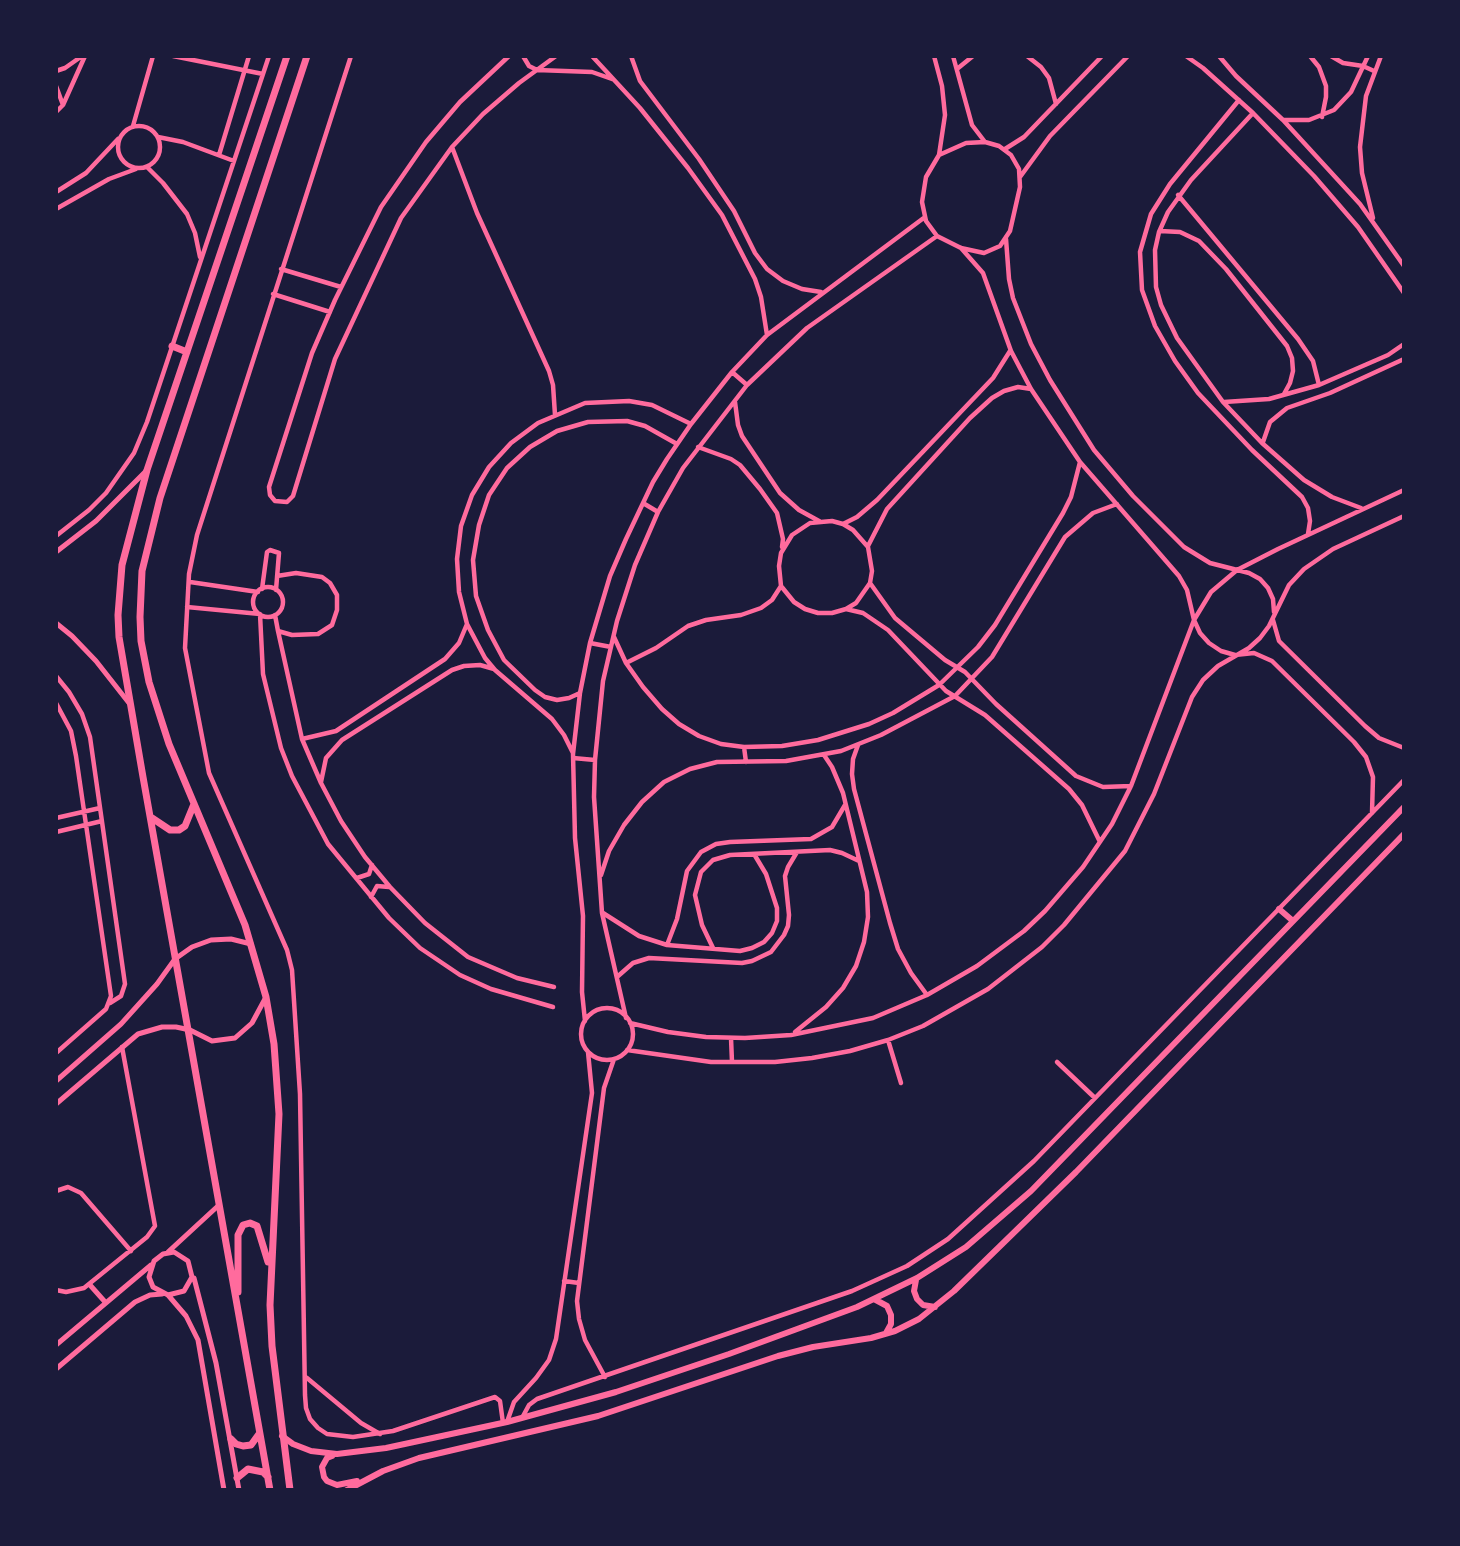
<!DOCTYPE html>
<html>
<head>
<meta charset="utf-8">
<style>
  body { margin:0 }
  #map { position:relative; width:1460px; height:1546px; overflow:hidden; background:#1b1b3a; font-family:Montserrat,sans-serif }
  canvas { display:block }
  .frame { position:absolute; inset:0; border:58px solid #1b1b3a; pointer-events:none }
</style>
</head>
<body>
<div id="map">
<canvas width="1460" height="1546"></canvas>
<div class="frame"></div>
</div>
<script>
const g = document.querySelector('canvas').getContext('2d');
g.lineJoin = 'round';
const poly = rows => new Path2D(rows.map(r => 'M' + r).join(''));
function strokePath(path, color, width, dash) { g.strokeStyle = color; g.lineWidth = width; g.lineCap = dash ? 'butt' : 'round'; g.setLineDash(dash || []); g.stroke(path); }
strokePath(poly([
  [173,56,263,74],
  [351,56,197,535,189,574,185,648,209,773,287,950,292,970,300,1094,305,1395,306,1408,310,1419,318,1428,327,1434,353,1437,393,1431,495,1397,500,1401,503,1423],
  [509,56,460,102,426,142,381,207,335,300,312,353,269,487,270,495,275,501,287,502,293,496,335,359,401,218,452,147,483,114,519,83,556,56],
  [523,56,529,66,537,70,592,72,612,79],
  [592,56,640,108,688,168,722,215,755,279,761,297,767,335],
  [631,56,640,81,699,159,734,211,755,253,767,269,783,281,802,289,821,292],
  [934,56,942,86,945,115,939,155],
  [953,56,972,125,985,142,999,146,1011,155,1019,169,1020,187,1010,231,1000,246,984,253,961,248,937,236,926,221,922,202,926,177,939,155,966,143,985,142],
  [1027,56,1041,67,1049,78,1056,104],
  [1186,56,1203,68,1253,113,1314,176,1358,227,1404,293],
  [1219,56,1236,76,1283,120,1360,204,1404,266],
  [1310,56,1319,67,1326,86,1326,97,1322,117],
  [1331,56,1343,63,1363,66,1374,71],
  [957,69,973,56],
  [56,71,65,68,82,56],
  [56,86,63,105],
  [1239,100,1170,184,1151,214,1140,252,1142,290,1155,326,1175,361,1198,393,1252,450,1302,497,1308,508,1310,521,1308,534],
  [56,112,63,105,85,56],
  [1253,113,1191,180,1168,212,1159,232,1155,250,1156,287,1161,305,1177,338,1223,402,1262,443,1304,480,1332,497,1361,508],
  [1283,120,1309,120,1334,110,1351,92,1368,56],
  '118 147a21 21 0 1 1 42 0a21 21 0 1 1-42 0Z',
  [133,126,153,56],
  [158,137,183,142,234,161],
  [452,147,477,213,549,371,553,385,555,415],
  [1005,149,1024,137,1102,56],
  [219,155,249,56],
  [147,167,163,183,187,214,195,233,200,257],
  [1020,177,1050,136,1128,56],
  [56,192,86,173,118,139],
  [1178,195,1298,339,1313,361,1319,385],
  [56,209,109,179,136,169],
  [1373,218,1362,173,1360,147,1366,96,1381,56],
  [1160,231,1180,232,1199,241,1226,269,1287,346,1292,358,1293,371,1290,383,1284,394],
  [1006,239,1009,279,1013,298,1031,344,1050,380,1094,450,1133,496,1184,547,1210,563,1249,573,1260,579,1268,588,1273,599,1274,612],
  [961,248,983,273,1011,351,1031,389,1080,462,1179,576,1187,590,1194,620,1200,633,1209,643,1221,651,1235,655,1254,653,1272,661,1354,742,1366,757,1373,777,1372,813],
  [281,269,341,287],
  [273,294,330,312],
  [732,372,747,385],
  [735,402,738,425,742,436,780,493,799,510,819,521],
  [1224,402,1269,399,1319,385,1388,355,1404,344],
  [1263,442,1270,422,1287,408,1330,393,1404,359],
  [698,447,731,459,740,465,760,489,777,513,783,539,782,547],
  [643,503,658,512],
  [843,524,857,517,877,500,993,378,1010,351],
  [56,536,89,510,106,493,134,453,147,422,269,56],
  [868,546,887,509,970,418,992,398,1004,391,1018,387,1031,389],
  [277,576,296,573,322,577,330,583,337,595,337,610,332,625,318,634,292,635,278,631,302,739,321,783,341,821,365,857,390,887,425,923,468,957,517,978,554,987],
  [190,582,258,592],
  [870,583,895,618,945,660,965,672,996,704,1076,776,1103,787,1131,786],
  '253 602a15 15 0 1 1 30 0a15 15 0 1 1-30 0Z',
  [262,589,267,552,270,550,279,553,276,590],
  [187,607,260,614,263,674,281,748,292,776,328,844,389,918,420,948,460,975,491,989,553,1007],
  [846,609,856,603,870,583,872,571,868,547,853,530,843,524,832,521,810,523,792,535,781,553,779,566,781,586,794,602,805,609,818,613,832,613,846,609,863,613,888,630,946,691,985,715,1069,789,1082,805,1100,842],
  [275,615,278,631],
  [1273,620,1279,641,1365,726,1379,738,1404,748],
  [614,637,626,663,643,687,662,709,679,724,699,736,721,744,744,747,782,746,818,740,869,724,893,713,939,685,978,647,995,625,1063,513,1071,497,1080,462],
  [590,643,611,647],
  [626,663,656,648,688,626,706,620,741,615,761,608,772,600,781,586],
  [56,676,69,692,82,714,90,737,125,984,121,996,110,1003],
  [580,693,569,698,557,700,545,697,535,690,504,660,488,630,476,596,473,560,479,525,489,495,507,468,530,447,557,431,588,422,627,421,645,426,677,444],
  [56,703,71,731,76,756,111,996,106,1009,56,1053],
  [302,739,336,731,445,659,459,643,467,624],
  [858,745,853,759,852,774,854,789,890,923,898,949,911,973,927,995],
  [744,747,746,762],
  [573,753,564,735,552,719,495,670,485,658,467,624,459,592,457,559,461,526,472,495,489,467,511,443,538,423,585,403,629,401,652,405,691,424],
  [573,758,595,760],
  [321,782,326,758,342,740,452,670,464,666,480,665,494,669],
  [56,818,100,808],
  [56,832,102,821],
  [601,875,609,851,624,825,642,802,664,782,690,769,717,762,786,761,841,751,881,735,955,696,992,657,1065,537,1093,513,1117,504],
  [357,878,369,874,372,865],
  [371,897,377,886,389,887],
  [603,913,639,936,667,945,740,951,752,948,764,942,772,933,777,921,777,908,766,874,754,854],
  [667,945,677,919,687,871,701,852,716,844,730,842,811,839,832,827,845,805],
  [713,948,702,925,695,895,701,872,713,860,730,855,830,850,842,853,859,861],
  [617,977,633,963,649,958,742,963,752,961,771,952,784,935,788,926,789,915,785,876,788,867,797,852],
  '581 1034a26 26 0 1 1 52 0a26 26 0 1 1-52 0Z',
  [626,1018,602,913,594,797,595,760,603,681,617,621,635,565,658,512,683,468,747,385,807,328,937,236],
  [585,1021,582,992,583,916,575,838,573,754,580,693,590,643,610,576,626,539,653,482,667,459,691,424,732,372,767,335,925,217],
  [630,1023,668,1032,706,1037,745,1038,791,1035,873,1018,927,995,977,966,1024,931,1045,911,1083,867,1112,824,1131,786,1194,620,1211,592,1237,570,1278,549,1404,490],
  [795,1032,826,1007,843,988,856,966,864,942,868,917,867,892,843,793,832,767,824,755],
  [731,1038,732,1062],
  [888,1040,901,1083],
  [627,1050,711,1062,775,1062,812,1058,850,1051,888,1040,923,1026,988,989,1042,947,1064,925,1125,851,1154,794,1192,697,1203,680,1218,666,1249,648,1260,638,1269,626,1289,585,1304,569,1333,549,1404,516],
  [1057,1062,1095,1098],
  [56,1191,68,1187,81,1193,131,1251],
  [564,1281,579,1283],
  [56,1290,66,1292,84,1288,147,1237,155,1226,122,1047],
  [605,1377,585,1340,579,1319,577,1301,604,1088,614,1059],
  [307,1378,361,1423,380,1434],
  [522,1418,529,1405,537,1399,852,1291,907,1266,948,1239,1034,1161,1404,780],
  [507,1422,514,1402,536,1378,549,1360,556,1339,592,1093,588,1052]
]), '#ff6b9d', 4.5);
strokePath(poly([
  [56,552,96,521,147,470],
  [56,623,72,636,96,661,129,703],
  [56,1081,121,1024,157,984,175,959,192,947,211,940,231,939,251,944],
  [56,1104,138,1034,162,1027,176,1027,190,1030,212,1041,235,1038,252,1023,266,997],
  [168,1252,219,1205],
  [194,1278,216,1363,239,1490],
  [90,1285,106,1303],
  [168,1295,184,1291,192,1277,188,1261,174,1252,163,1254,154,1261,149,1277,153,1287,168,1295,186,1316,198,1340,224,1490],
  [56,1345,151,1265],
  [56,1369,135,1302,150,1295,162,1294]
]), '#ff6b9d', 5);
strokePath(poly([
  [1279,909,1293,921],
  [916,1280,914,1291,917,1299,923,1305,935,1307],
  [874,1299,887,1306,891,1315,891,1324,886,1333],
  [282,1436,293,1444,311,1451,337,1454,386,1448,507,1422,616,1392,729,1354,857,1307,917,1278,966,1247,1031,1191,1404,807],
  [332,1456,327,1458,322,1467,324,1477,327,1481,337,1485,357,1481],
  [347,1490,383,1471,419,1458,598,1416,778,1356,813,1347,871,1338,895,1331,919,1319,954,1291,1076,1172,1404,834]
]), '#ff6b9d', 6);
strokePath(poly([
  [172,346,187,352],
  [152,818,170,830,179,830,185,826,194,804],
  [238,1292,238,1235,243,1225,250,1223,257,1226,268,1262],
  [231,1439,236,1444,243,1446,251,1445,259,1434],
  [237,1478,248,1469,263,1472,268,1477],
  [270,1490,143,777,119,637,118,615,122,565,147,470,287,56],
  [290,1490,272,1346,270,1305,279,1114,274,1044,266,997,245,925,169,744,149,682,141,641,140,617,142,571,160,498,307,56]
]), '#ff6b9d', 7);
</script>
</body>
</html>
